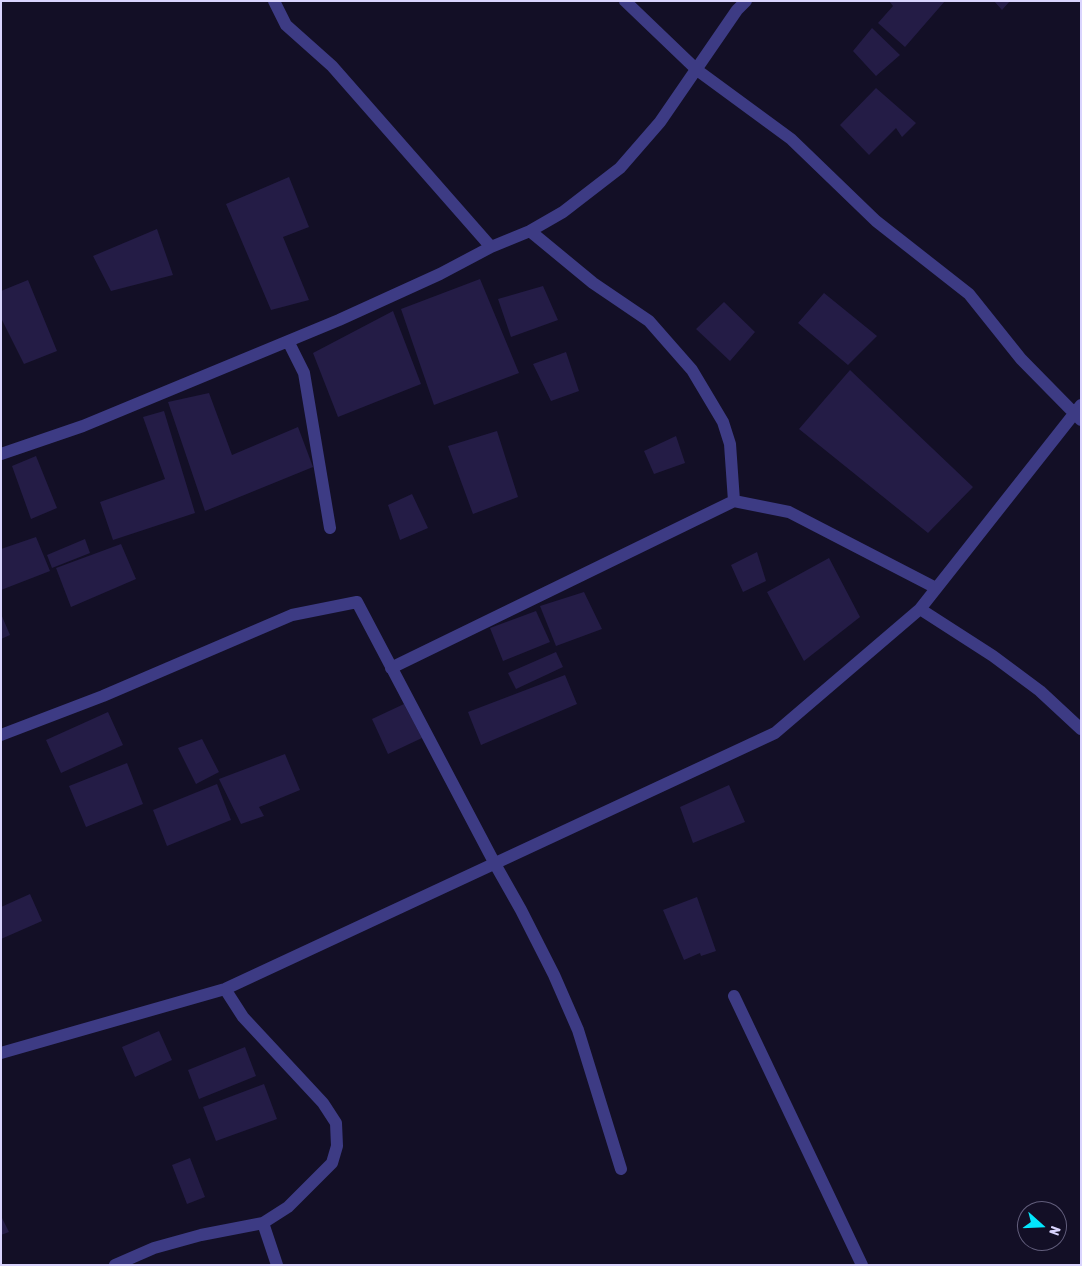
<!DOCTYPE html>
<html>
<head>
<meta charset="utf-8">
<style>
  body { margin:0 }
  #map { position:relative; width:1082px; height:1266px; overflow:hidden; background:#130f26; font-family:"Asap Condensed",sans-serif }
  canvas { display:block }
  .frame { position:absolute; inset:0; border:2px solid #d9d4fe; pointer-events:none }
  .north { position:absolute; left:1017px; top:1201px; width:50px; height:50px; box-sizing:border-box; background:#130f26; border:1px solid #625e7c; border-radius:50%; rotate:110deg; font-size:14px; font-weight:700; line-height:20px; text-align:center; color:#d9d4fe }
  .north::after { content:''; display:block; margin:auto; width:18px; height:22px; background:#03e6fc; clip-path:polygon(50% 0,100% 100%,50% 72%,0 100%) }
</style>
</head>
<body>
<div id="map">
<canvas width="1082" height="1266"></canvas>
<div class="frame"></div>
<div class="north">N</div>
</div>
<script>
const g = document.querySelector('canvas').getContext('2d');
g.lineJoin = 'round';
function fillPath(path, color) { g.fillStyle = color; g.fill(path, 'evenodd'); }
const poly = rows => new Path2D(rows.map(r => 'M' + r).join(''));
function strokePath(path, color, width, dash) { g.strokeStyle = color; g.lineWidth = width; g.lineCap = dash ? 'butt' : 'round'; g.setLineDash(dash || []); g.stroke(path); }
fillPath(poly([
  [889,1,945,1,905,47,878,23,893,6],
  [994,1,1010,1,1002,10],
  [872,28,900,55,876,76,853,51],
  [876,88,916,123,902,137,896,128,869,155,840,125],
  [289,177,309,227,283,237,309,300,271,310,226,204],
  [157,229,173,275,111,291,93,256],
  [480,279,519,373,434,405,401,309],
  [28,280,57,351,24,364,1,318,1,291],
  [543,286,558,320,511,337,498,299],
  [824,293,877,336,848,365,798,323],
  [724,302,755,332,730,361,696,329],
  [393,311,421,384,338,417,313,353],
  [566,352,579,391,551,401,533,364],
  [850,370,973,487,928,533,799,429],
  [209,393,232,455,298,427,313,467,205,511,168,402],
  [164,411,195,513,113,540,100,502,165,479,143,417],
  [497,431,518,497,473,514,448,446],
  [676,436,685,463,654,474,644,451],
  [36,456,57,508,31,519,12,466],
  [412,494,428,528,400,540,388,505],
  [36,537,50,571,1,590,1,549],
  [85,539,90,553,52,568,47,555],
  [121,544,136,579,71,607,56,568],
  [757,552,766,581,743,592,731,565],
  [829,558,860,617,804,661,767,592],
  [584,592,602,629,556,646,540,606],
  [536,611,550,642,503,661,490,628],
  [1,614,10,635,1,639],
  [556,652,563,667,516,689,508,673],
  [565,675,577,704,481,745,468,712],
  [404,704,422,738,388,754,372,719],
  [108,712,123,745,61,773,46,740],
  [202,739,219,772,196,784,178,748],
  [285,754,300,790,259,807,264,816,241,824,219,779],
  [127,763,143,804,86,827,69,786],
  [217,784,231,820,167,846,153,810],
  [729,785,745,822,693,843,680,807],
  [30,894,42,921,1,939,1,907],
  [697,897,716,951,701,956,700,953,684,960,663,910],
  [159,1031,172,1060,135,1077,122,1047],
  [245,1047,256,1076,199,1099,188,1070],
  [264,1084,277,1119,216,1141,203,1107],
  [190,1158,205,1197,187,1204,172,1165],
  [1,1216,9,1232,1,1235]
]), '#241c46');
strokePath(poly([
  [274,1,286,25,332,66,491,247],
  [625,1,697,70,791,139,876,221,969,294,1021,359,1081,420],
  [530,231,593,283,649,321,692,370,723,422,730,444,734,501],
  [288,341,304,373,330,528],
  [1,454,83,426,339,320,440,274,491,247,530,231,563,212,620,168,660,122,737,10,746,1],
  [920,609,993,656,1040,691,1081,729],
  [391,668,734,501,789,512,936,588],
  [1,735,103,696,292,615,357,602,495,864,521,910,554,975,578,1030,621,1169],
  [734,996,862,1265],
  [1,1053,225,989,775,733,920,609,1081,405],
  [263,1223,277,1265],
  [115,1265,154,1248,201,1235,263,1223,288,1207,332,1163,337,1146,336,1123,323,1103,243,1017,225,989]
]), '#3d3b84', 12);
</script>
</body>
</html>
